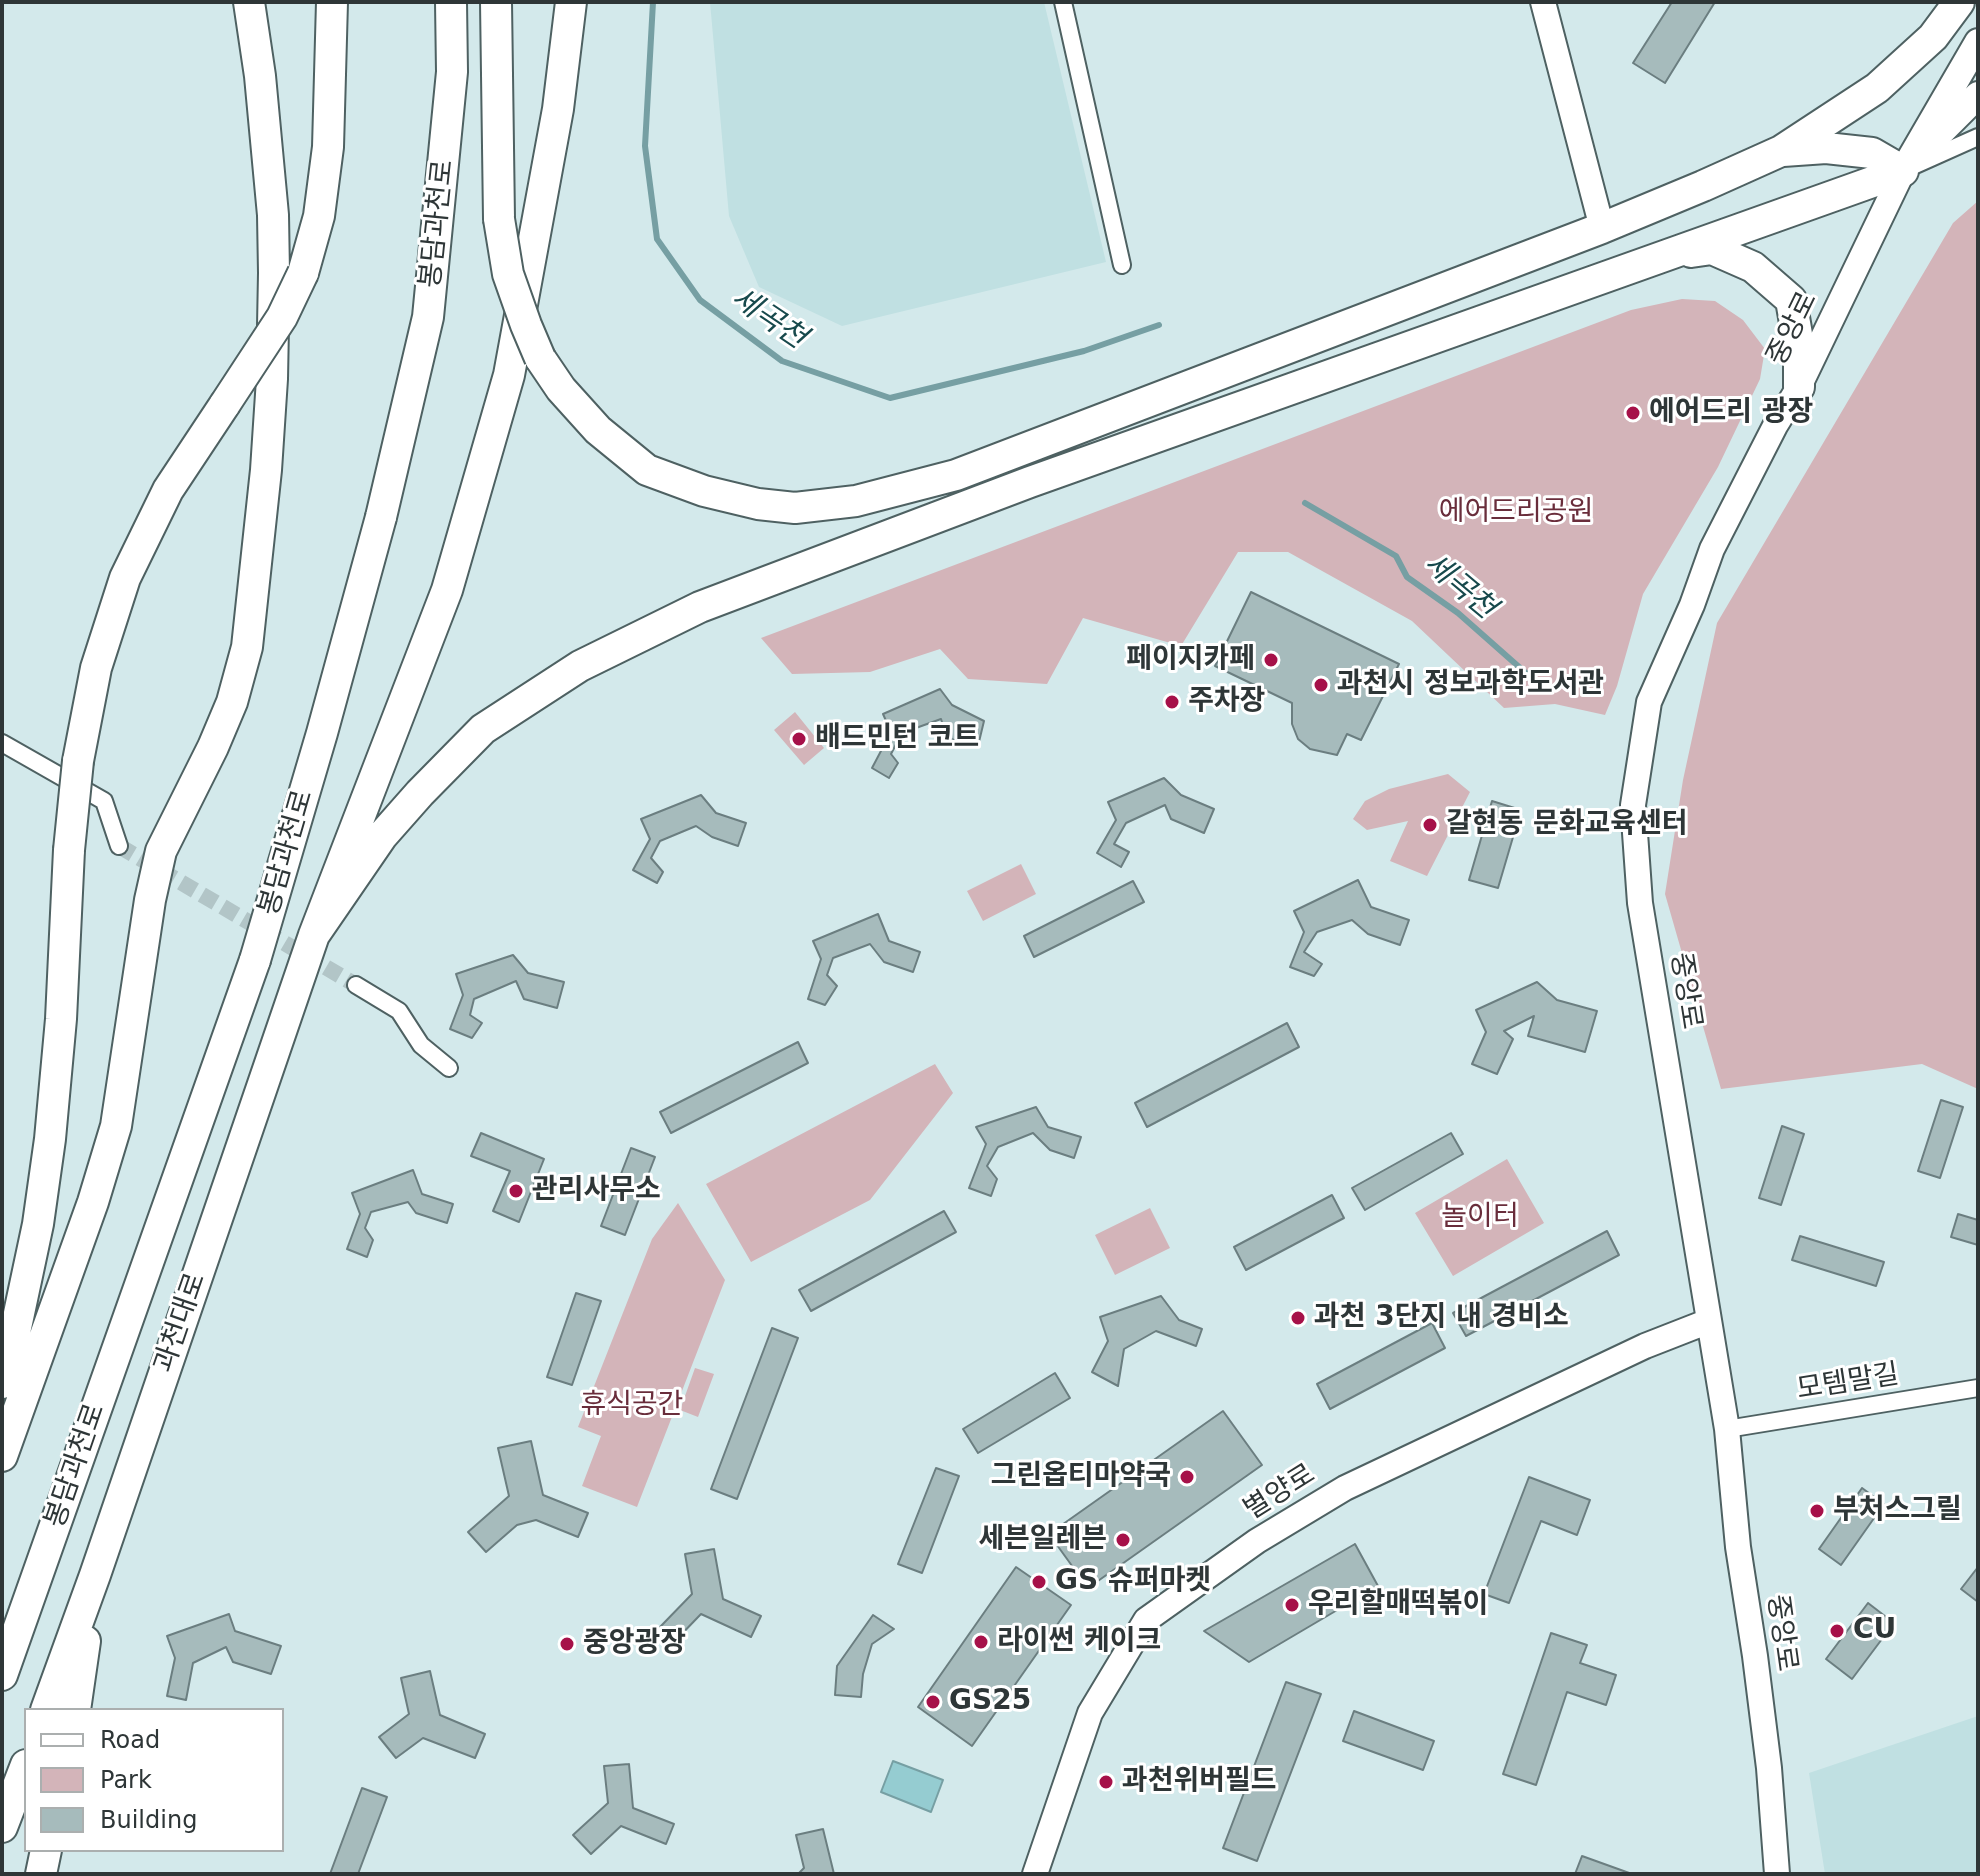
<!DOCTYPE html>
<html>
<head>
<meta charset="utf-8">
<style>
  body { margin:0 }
  #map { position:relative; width:1980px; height:1876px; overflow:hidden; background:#d3e9eb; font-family:"DejaVu Sans",sans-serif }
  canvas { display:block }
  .frame { position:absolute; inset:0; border:4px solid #2e3637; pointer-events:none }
  .legend { position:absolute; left:24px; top:1708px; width:260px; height:144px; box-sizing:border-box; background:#fff; border:2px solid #abafaf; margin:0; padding:10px 14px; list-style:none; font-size:24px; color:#2e3637 }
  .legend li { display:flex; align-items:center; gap:16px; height:40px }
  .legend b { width:40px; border:2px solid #abafaf }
</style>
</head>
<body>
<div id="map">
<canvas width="1980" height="1876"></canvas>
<div class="frame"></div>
<ul class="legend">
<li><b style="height:10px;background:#fff"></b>Road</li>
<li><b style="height:22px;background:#d3b4b9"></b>Park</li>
<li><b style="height:22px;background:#a6bbbc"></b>Building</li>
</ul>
</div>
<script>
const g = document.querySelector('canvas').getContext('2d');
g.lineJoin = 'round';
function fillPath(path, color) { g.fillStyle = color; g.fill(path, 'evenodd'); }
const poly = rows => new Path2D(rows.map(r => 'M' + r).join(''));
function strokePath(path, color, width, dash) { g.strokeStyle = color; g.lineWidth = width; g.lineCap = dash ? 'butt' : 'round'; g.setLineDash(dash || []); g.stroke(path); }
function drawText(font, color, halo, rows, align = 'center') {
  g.font = font + ' "DejaVu Sans","Noto Sans KR",sans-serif'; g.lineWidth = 6; g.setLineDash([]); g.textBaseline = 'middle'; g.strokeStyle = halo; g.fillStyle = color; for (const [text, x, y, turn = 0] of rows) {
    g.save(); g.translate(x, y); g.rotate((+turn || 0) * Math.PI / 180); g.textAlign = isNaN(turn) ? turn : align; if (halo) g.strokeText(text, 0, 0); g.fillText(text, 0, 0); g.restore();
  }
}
fillPath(poly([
  [710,2,1044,2,1106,262,842,326,759,287,729,216],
  [1978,1716,1978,1874,1825,1874,1809,1773]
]), '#c0e0e2');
fillPath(poly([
  [1978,201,1978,1089,1922,1064,1721,1089,1665,894,1683,780,1717,623,1953,223],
  [1682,299,1715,301,1743,320,1765,349,1760,379,1718,467,1643,594,1617,686,1605,715,1555,704,1504,708,1412,621,1288,552,1238,552,1181,646,1083,618,1047,684,968,679,940,649,870,672,792,674,761,638,1631,310],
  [795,712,824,748,804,765,774,730],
  [1448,774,1470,792,1427,876,1390,861,1408,821,1367,830,1353,819,1365,801,1389,789],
  [1021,864,1036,894,983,921,967,891],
  [935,1064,953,1093,870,1200,751,1262,706,1184],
  [1507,1159,1544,1223,1453,1276,1415,1213],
  [678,1203,725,1280,637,1507,582,1486,601,1436,578,1427,652,1239],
  [1150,1208,1170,1248,1115,1275,1095,1235],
  [695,1368,714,1374,698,1417,680,1410]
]), '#d3b4b9');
const water = poly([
  [893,1761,943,1780,931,1812,881,1792,893,1761]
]);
fillPath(water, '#95ccd1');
strokePath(water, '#769fa3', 2);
strokePath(poly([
  [653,2,645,146,657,239,700,300,782,361,890,398,1084,351,1159,325],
  [1305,503,1396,556,1407,577,1458,613,1527,674,1537,691]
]), '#769fa3', 6);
const building = poly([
  [1672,2,1715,2,1665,83,1633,63,1672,2],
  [1251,592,1399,664,1361,740,1347,734,1337,755,1310,749,1298,739,1292,724,1292,703,1215,666,1251,592],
  [940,689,952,705,984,721,978,746,947,738,941,719,902,733,891,754,898,763,889,778,872,768,891,732,883,714,940,689],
  [1164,778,1181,795,1214,809,1204,833,1171,819,1165,805,1126,823,1114,844,1129,852,1121,867,1097,853,1116,820,1108,802,1164,778],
  [701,795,716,813,746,823,738,846,712,837,696,826,660,841,651,858,663,872,657,883,633,870,650,839,641,819,701,795],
  [1492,801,1521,810,1498,888,1469,880,1492,801],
  [1358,880,1371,907,1409,920,1400,945,1368,934,1352,920,1317,932,1304,952,1322,964,1314,976,1290,967,1304,932,1294,911,1358,880],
  [1133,881,1144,902,1034,957,1024,936,1133,881],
  [878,914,889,941,920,952,913,972,884,962,870,944,833,958,827,975,837,986,825,1005,808,999,821,959,813,941,878,914],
  [513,955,528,973,564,982,557,1008,524,999,516,981,474,999,470,1015,482,1023,472,1038,450,1029,463,995,456,974,513,955],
  [1537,982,1557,1000,1597,1011,1585,1052,1528,1036,1534,1016,1504,1031,1513,1039,1497,1074,1472,1064,1486,1032,1476,1010,1537,982],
  [1287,1023,1299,1047,1147,1127,1135,1103,1287,1023],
  [798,1042,808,1063,671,1133,660,1112,798,1042],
  [1941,1100,1963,1107,1940,1178,1918,1171,1941,1100],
  [1036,1107,1048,1127,1081,1137,1074,1158,1050,1150,1033,1133,998,1147,987,1166,997,1179,991,1196,969,1188,986,1144,976,1127,1036,1107],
  [1782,1126,1804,1134,1781,1205,1759,1198,1782,1126],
  [481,1133,544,1159,519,1222,493,1211,510,1171,471,1156,481,1133],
  [1451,1133,1463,1154,1365,1210,1352,1188,1451,1133],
  [631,1148,655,1157,625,1235,601,1226,631,1148],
  [413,1170,422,1194,453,1204,447,1223,416,1213,408,1202,371,1212,365,1228,373,1240,367,1257,347,1249,360,1214,352,1193,413,1170],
  [1332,1195,1344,1218,1246,1270,1234,1247,1332,1195],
  [944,1211,956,1232,811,1311,799,1290,944,1211],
  [1958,1214,1978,1220,1978,1245,1951,1237,1958,1214],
  [1607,1231,1619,1255,1466,1336,1453,1313,1607,1231],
  [1800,1236,1884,1262,1876,1286,1792,1260,1800,1236],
  [576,1293,601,1301,572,1385,547,1377,576,1293],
  [1161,1296,1179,1320,1202,1329,1196,1346,1156,1331,1124,1349,1118,1386,1092,1372,1108,1341,1100,1317,1161,1296],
  [1432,1323,1445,1348,1330,1409,1317,1384,1432,1323],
  [772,1328,798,1338,737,1499,711,1489,772,1328],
  [1055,1373,1070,1398,978,1453,963,1429,1055,1373],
  [1223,1411,1262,1465,1088,1588,1049,1534,1223,1411],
  [531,1441,543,1495,588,1513,578,1537,536,1520,517,1525,486,1552,468,1532,509,1496,498,1448,531,1441],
  [936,1468,959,1476,922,1573,898,1564,936,1468],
  [1529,1477,1590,1500,1577,1535,1541,1521,1509,1603,1484,1594,1529,1477],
  [1862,1488,1884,1504,1841,1565,1819,1549,1862,1488],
  [1355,1544,1378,1586,1249,1662,1204,1631,1355,1544],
  [714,1549,723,1599,761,1616,751,1637,701,1614,675,1641,660,1627,692,1594,685,1554,714,1549],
  [1016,1567,1071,1605,972,1746,918,1707,1016,1567],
  [1978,1567,1978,1602,1961,1589,1978,1567],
  [1868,1603,1894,1623,1852,1679,1826,1659,1868,1603],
  [229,1614,235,1631,281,1646,271,1674,233,1662,226,1647,193,1663,186,1700,167,1696,175,1658,167,1636,229,1614],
  [873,1615,894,1629,872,1644,863,1674,861,1697,835,1695,837,1666,873,1615],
  [1551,1633,1587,1645,1580,1663,1616,1675,1606,1705,1567,1692,1536,1785,1503,1774,1551,1633],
  [430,1671,440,1715,485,1734,475,1758,423,1738,396,1758,379,1737,409,1714,401,1678,430,1671],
  [1286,1682,1321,1694,1257,1861,1223,1848,1286,1682],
  [1354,1711,1434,1741,1423,1770,1343,1741,1354,1711],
  [629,1764,633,1808,674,1824,666,1844,621,1826,591,1854,573,1835,608,1803,604,1766,629,1764],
  [362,1788,387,1797,358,1874,330,1874,362,1788],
  [823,1829,834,1874,798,1874,804,1868,796,1835,823,1829],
  [1582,1856,1632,1874,1575,1874,1582,1856]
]);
fillPath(building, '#a6bbbc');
strokePath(building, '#6b7e80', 2);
strokePath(poly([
  [119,846,356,985]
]), '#b2c5c7', 16, [16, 8]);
const street = poly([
  [1063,2,1122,265],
  [1904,170,1978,137],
  [2,743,104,801,119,846],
  [356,985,399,1011,421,1045,449,1068],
  [1727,1429,1978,1388]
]);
const secondary = poly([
  [1543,2,1602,228],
  [1035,1874,1090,1713,1146,1620,1257,1541,1345,1488,1645,1346,1709,1321],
  [1777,1874,1769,1768,1755,1656,1738,1547,1727,1429,1640,903,1633,805,1649,702,1692,605,1712,549,1775,426,1799,387,1903,171]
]);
const primary = poly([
  [1930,143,1978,95],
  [1903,171,1978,42]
]);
const highway = poly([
  [496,2,499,219],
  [1783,151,1826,148,1872,153,1903,171],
  [1691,252,1712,249,1753,267,1791,300,1799,346,1799,387],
  [303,273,319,216,328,147,332,2],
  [540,358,561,389,598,430,647,470,704,491,758,504,795,508,856,501,956,475,1602,228,1703,186,1781,151,1877,88,1933,37,1959,2],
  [381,517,428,317,452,72,451,2],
  [78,761,96,668,125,578,168,490,225,404],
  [314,935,382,836,420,793,483,729,580,666,700,607,1030,482,1903,171],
  [2,1383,7,1370,38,1224,50,1139,61,1019,69,850],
  [2,1456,93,1202,116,1126,150,900,161,851,213,747,232,702,247,647,266,470,272,379,274,273,273,215,260,76,249,2],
  [2,1675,255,960],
  [46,1710,95,1575,314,935,447,590,509,375,558,109,571,2],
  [75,1710,85,1641],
  [2,1827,26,1765],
  [41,1874,46,1850]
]);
strokePath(street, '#4e6162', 20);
strokePath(secondary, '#4e6162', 28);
strokePath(primary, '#4e6162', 30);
strokePath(highway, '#4e6162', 34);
strokePath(street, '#fff', 16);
strokePath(secondary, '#fff', 24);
strokePath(primary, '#fff', 26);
strokePath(highway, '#fff', 30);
const highwayBridge = poly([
  [499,219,508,274,526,325,540,358],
  [225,404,282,317,303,273],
  [69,850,78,761],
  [255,960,322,733,381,517]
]);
strokePath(highwayBridge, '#4e6162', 34, []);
strokePath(highwayBridge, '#fff', 30);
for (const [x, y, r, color] of [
  [1633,413,8,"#a61149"],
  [1271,660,8,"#a61149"],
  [1321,685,8,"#a61149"],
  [1172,702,8,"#a61149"],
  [799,739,8,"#a61149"],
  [1430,825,8,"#a61149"],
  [516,1191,8,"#a61149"],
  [1298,1318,8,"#a61149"],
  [1187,1477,8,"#a61149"],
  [1817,1511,8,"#a61149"],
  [1123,1540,8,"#a61149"],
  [1039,1582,8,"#a61149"],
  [1292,1605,8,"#a61149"],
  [1837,1631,8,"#a61149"],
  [981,1642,8,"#a61149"],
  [567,1644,8,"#a61149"],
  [933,1702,8,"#a61149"],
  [1106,1782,8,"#a61149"]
]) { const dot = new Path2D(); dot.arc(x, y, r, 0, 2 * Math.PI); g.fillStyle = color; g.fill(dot); strokePath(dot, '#fff', 3); }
drawText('28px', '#2e3637', '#fff', [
  ["봉담과천로",438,224,-84],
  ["중앙로",1793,329,-64],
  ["봉담과천로",287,853,-74],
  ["중앙로",1685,991,81],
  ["과천대로",181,1323,-71],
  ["모템말길",1848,1383,-9],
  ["봉담과천로",76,1466,-71],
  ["별양로",1280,1493,-32],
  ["중앙로",1781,1633,82]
]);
drawText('bold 28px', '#2e3637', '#fff', [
  ["에어드리 광장",1649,413],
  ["페이지카페",1255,660,"right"],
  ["과천시 정보과학도서관",1337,685],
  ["주차장",1188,702],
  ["배드민턴 코트",815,739],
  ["갈현동 문화교육센터",1446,825],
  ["관리사무소",532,1191],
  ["과천 3단지 내 경비소",1314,1318],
  ["그린옵티마약국",1171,1477,"right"],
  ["부처스그릴",1833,1511],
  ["세븐일레븐",1107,1540,"right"],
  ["GS 슈퍼마켓",1055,1582],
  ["우리할매떡볶이",1308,1605],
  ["CU",1853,1631],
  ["라이썬 케이크",997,1642],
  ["중앙광장",583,1644],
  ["GS25",949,1702],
  ["과천위버필드",1122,1782]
], 'left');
drawText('28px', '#692d3b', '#fff', [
  ["에어드리공원",1516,513],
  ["놀이터",1480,1218],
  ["휴식공간",632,1406]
]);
drawText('italic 30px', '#17494c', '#fff', [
  ["세곡천",768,319,34],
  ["세곡천",1459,587,40]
]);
</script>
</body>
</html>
